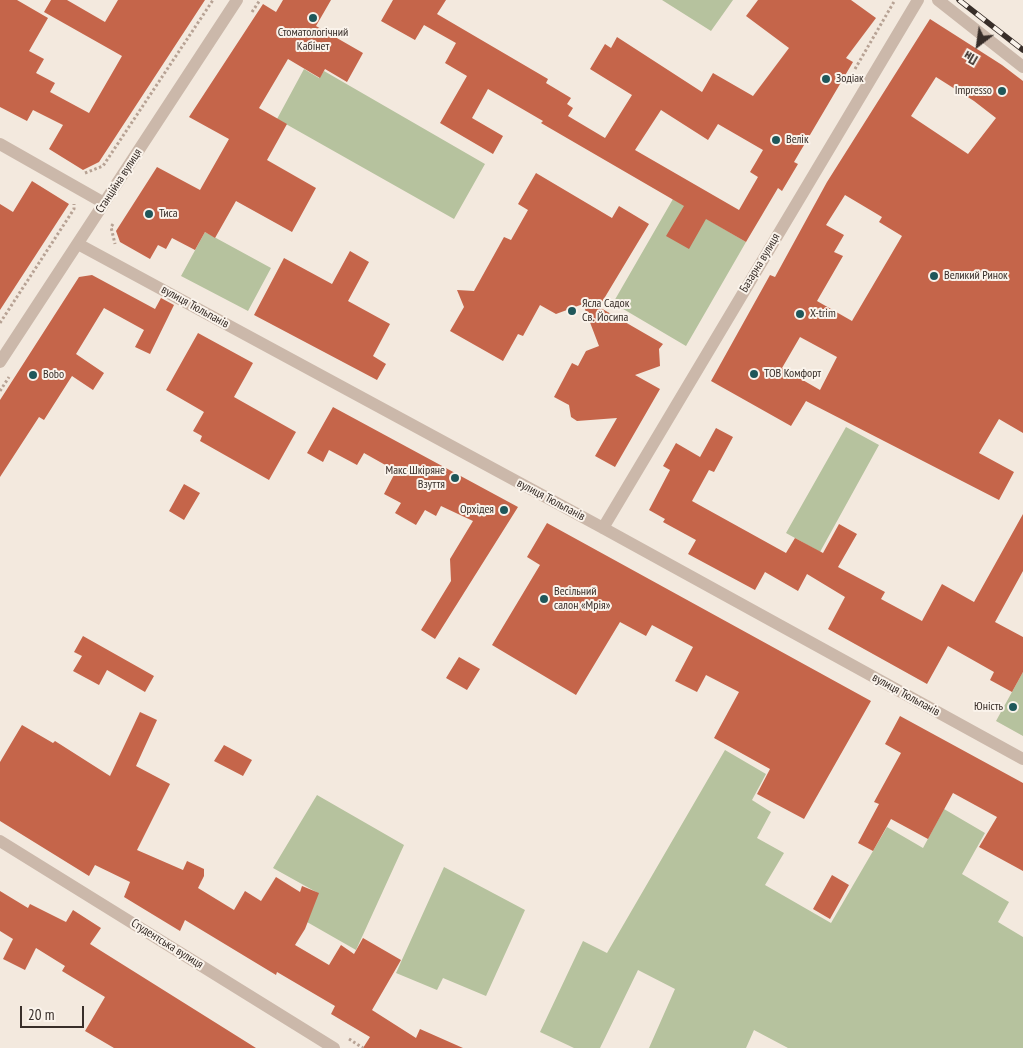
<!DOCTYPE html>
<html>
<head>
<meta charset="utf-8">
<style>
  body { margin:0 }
  #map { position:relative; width:1023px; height:1048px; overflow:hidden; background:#f3e9de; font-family:"PT Sans Narrow",sans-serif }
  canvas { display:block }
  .north { position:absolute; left:953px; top:20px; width:50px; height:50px; -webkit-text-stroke:4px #faf3eb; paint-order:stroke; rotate:210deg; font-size:14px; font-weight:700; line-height:20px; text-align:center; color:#382e29 }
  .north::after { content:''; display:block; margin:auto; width:18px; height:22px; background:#382e29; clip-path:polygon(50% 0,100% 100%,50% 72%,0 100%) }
  .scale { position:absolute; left:20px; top:1006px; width:64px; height:22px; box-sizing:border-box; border:2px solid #382e29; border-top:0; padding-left:6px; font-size:15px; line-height:18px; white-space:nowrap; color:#382e29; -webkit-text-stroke:4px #faf3eb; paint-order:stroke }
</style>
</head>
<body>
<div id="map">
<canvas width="1023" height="1048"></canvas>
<div class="north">Пн</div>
<div class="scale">20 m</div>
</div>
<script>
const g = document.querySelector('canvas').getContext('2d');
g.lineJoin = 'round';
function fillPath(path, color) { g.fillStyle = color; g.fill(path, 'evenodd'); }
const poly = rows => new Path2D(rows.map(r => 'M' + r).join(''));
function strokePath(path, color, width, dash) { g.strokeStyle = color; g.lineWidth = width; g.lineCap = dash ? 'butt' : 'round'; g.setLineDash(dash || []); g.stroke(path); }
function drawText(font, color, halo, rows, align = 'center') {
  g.font = font + ' "PT Sans Narrow",sans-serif'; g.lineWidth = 4; g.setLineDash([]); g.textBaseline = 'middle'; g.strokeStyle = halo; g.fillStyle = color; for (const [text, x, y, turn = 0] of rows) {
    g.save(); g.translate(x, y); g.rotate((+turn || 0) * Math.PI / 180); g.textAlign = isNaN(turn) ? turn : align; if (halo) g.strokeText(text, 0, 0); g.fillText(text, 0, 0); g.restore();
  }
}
fillPath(poly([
  [662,0,733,0,711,31],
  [304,69,319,78,324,71,485,164,454,219,277,119],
  [673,199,746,242,686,346,613,303],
  [205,232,271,268,248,311,181,276],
  [846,427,879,445,820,552,786,533],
  [1023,672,1023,736,996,721],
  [725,750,766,774,752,800,771,812,757,838,784,853,765,885,831,923,887,827,923,848,944,809,985,833,962,874,1009,902,998,922,1023,937,1023,1048,788,1048,754,1030,746,1048,649,1048,675,989,638,970,600,1048,574,1048,540,1032,583,941,607,953],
  [317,795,404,845,356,950,307,922,318,893,273,868],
  [444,867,525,910,486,996,443,978,437,990,396,973]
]), '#b6c29e');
fillPath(poly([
  [0,0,17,0,48,18,29,51,44,59,36,73,55,83,50,92,89,113,122,56,44,12,51,0,67,0,105,22,118,0,205,0,99,162,83,170,49,149,63,125,33,110,27,121,0,107],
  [283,0,331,0,316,26,363,53,347,82,325,69,320,78,288,59,259,108,287,124,267,160,316,188,292,232,236,201,215,238,205,232,195,250,172,238,166,249,158,245,150,259,120,242,116,231,157,167,200,190,229,139,189,117,263,4,276,12],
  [393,0,446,0,437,14,548,79,546,83,571,98,567,104,573,108,568,116,605,138,632,95,590,69,605,44,611,48,617,37,702,92,713,73,753,96,789,48,746,16,758,0,851,0,876,18,846,58,853,62,794,162,798,164,782,191,778,188,746,242,706,219,689,249,666,236,684,206,541,123,543,121,488,89,472,118,503,136,493,154,440,123,467,76,445,63,456,43,424,25,415,40,381,21],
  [661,110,708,140,718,124,763,150,750,172,758,177,739,210,635,150],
  [930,19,1002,65,1023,81,1023,433,999,419,979,453,1014,472,999,500,806,401,791,426,711,381,770,275,775,277,827,182],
  [936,77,974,101,996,118,968,154,911,116],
  [845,195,882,217,879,222,902,236,852,321,817,301,843,256,834,252,844,235,826,225],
  [800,337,837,357,820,390,782,368],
  [536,173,612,218,619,206,649,224,599,307,663,344,659,349,660,366,635,375,660,389,615,467,595,456,617,418,577,421,571,417,569,405,554,397,572,363,578,366,586,351,599,346,583,304,556,314,540,305,523,336,518,334,503,361,450,331,464,307,457,290,474,291,504,237,511,240,528,210,518,204],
  [32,181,69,204,0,310,0,204,13,212],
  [350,251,369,262,348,301,390,324,373,356,386,364,377,380,254,315,284,258,332,284],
  [92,275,155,309,161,298,174,305,150,354,135,347,144,330,104,308,76,354,104,373,93,390,72,376,44,420,39,417,0,477,0,400,79,277],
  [198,333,253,363,234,397,296,432,269,480,200,441,202,436,193,431,204,412,166,390],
  [333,407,518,507,435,639,421,630,451,581,450,559,473,521,441,506,436,516,425,510,416,525,395,513,401,503,384,494,396,471,364,453,357,465,329,450,323,462,307,453],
  [716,428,733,437,714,472,709,470,692,501,786,553,795,538,823,553,839,524,857,534,838,567,885,592,881,599,922,621,942,584,974,602,1023,514,1023,571,995,622,1023,637,1023,672,1012,692,990,680,994,672,948,646,927,684,828,629,845,597,807,574,798,591,765,572,755,590,688,554,696,540,663,522,665,519,649,510,670,470,663,466,676,443,700,457],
  [184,484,200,493,184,520,169,511],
  [547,523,871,701,804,819,757,794,770,769,714,738,739,692,706,675,697,692,675,681,693,647,652,625,646,636,620,622,576,695,492,645,540,565,527,557],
  [83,636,154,676,145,692,107,670,99,685,73,671,82,656,74,652],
  [459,657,480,669,467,690,446,678],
  [140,712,157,720,136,766,170,784,137,850,183,870,187,861,204,869,204,876,198,888,234,910,245,891,261,901,276,877,300,892,302,886,319,893,305,929,295,945,329,965,341,945,354,954,363,938,401,960,372,1010,416,1038,420,1029,463,1048,363,1048,370,1037,331,1014,335,1006,277,972,276,975,185,920,180,931,124,897,130,882,95,865,89,876,0,821,0,762,22,725,53,743,55,741,110,776],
  [900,716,1023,783,1023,871,979,847,997,817,953,793,928,839,891,819,873,851,858,843,879,804,874,802,901,753,885,744],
  [224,745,252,760,243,776,214,761],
  [832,875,849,885,830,919,813,909],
  [0,891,28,908,30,904,66,922,73,910,101,928,90,944,256,1048,114,1048,85,1031,105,997,62,971,65,966,36,948,25,970,3,959,13,939,0,931]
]), '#c5654a');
strokePath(poly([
  [252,12,260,0],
  [855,69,895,0],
  [85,173,103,166,213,0],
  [113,224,111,227,115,244],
  [0,323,74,209,74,204],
  [0,391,9,377],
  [349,1039,363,1048]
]), '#b7a294', 3, [2.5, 2.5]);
strokePath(poly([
  [938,0,1023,67],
  [0,144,104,203],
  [78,244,603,528,1023,759],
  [0,362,237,0],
  [603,528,918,0],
  [0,841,334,1048]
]), '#cbb8aa', 12);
const rail = poly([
  [959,0,1023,50]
]);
strokePath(rail, '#382e29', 5.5);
strokePath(rail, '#faf3eb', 4, [11]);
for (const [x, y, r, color] of [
  [313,18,5,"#1f575a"],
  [826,79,5,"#1f575a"],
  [1002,91,5,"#1f575a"],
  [776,140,5,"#1f575a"],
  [149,214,5,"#1f575a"],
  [934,276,5,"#1f575a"],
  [572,311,5,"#1f575a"],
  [800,314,5,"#1f575a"],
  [754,374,5,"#1f575a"],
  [33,375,5,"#1f575a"],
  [455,478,5,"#1f575a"],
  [504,510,5,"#1f575a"],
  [544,599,5,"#1f575a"],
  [1013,707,5,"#1f575a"]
]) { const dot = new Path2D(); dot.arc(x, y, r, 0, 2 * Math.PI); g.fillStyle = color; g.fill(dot); strokePath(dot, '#faf3eb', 2); }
drawText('12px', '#382e29', '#faf3eb', [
  ["Стоматологічний",313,33,"center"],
  ["Кабінет",313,47,"center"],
  ["Зодіак",836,79],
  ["Impresso",992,91,"right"],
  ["Велік",786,140],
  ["Тиса",159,214],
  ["Великий Ринок",944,276],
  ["Ясла Садок",582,304],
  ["Св. Йосипа",582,318],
  ["X-trim",810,314],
  ["ТОВ Комфорт",764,374],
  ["Bobo",43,375],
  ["Макс Шкіряне",445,471,"right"],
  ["Взуття",445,485,"right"],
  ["Орхідея",494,510,"right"],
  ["Весільний",554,592],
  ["салон «Мрія»",554,606],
  ["Юність",1003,707,"right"]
], 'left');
drawText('12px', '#382e29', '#faf3eb', [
  ["Станційна вулиця",119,181,-57],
  ["Базарна вулиця",760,263,-59],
  ["вулиця Тюльпанів",195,307,29],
  ["вулиця Тюльпанів",551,500,28],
  ["вулиця Тюльпанів",906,695,29],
  ["Студентська вулиця",167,944,32]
]);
</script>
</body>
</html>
